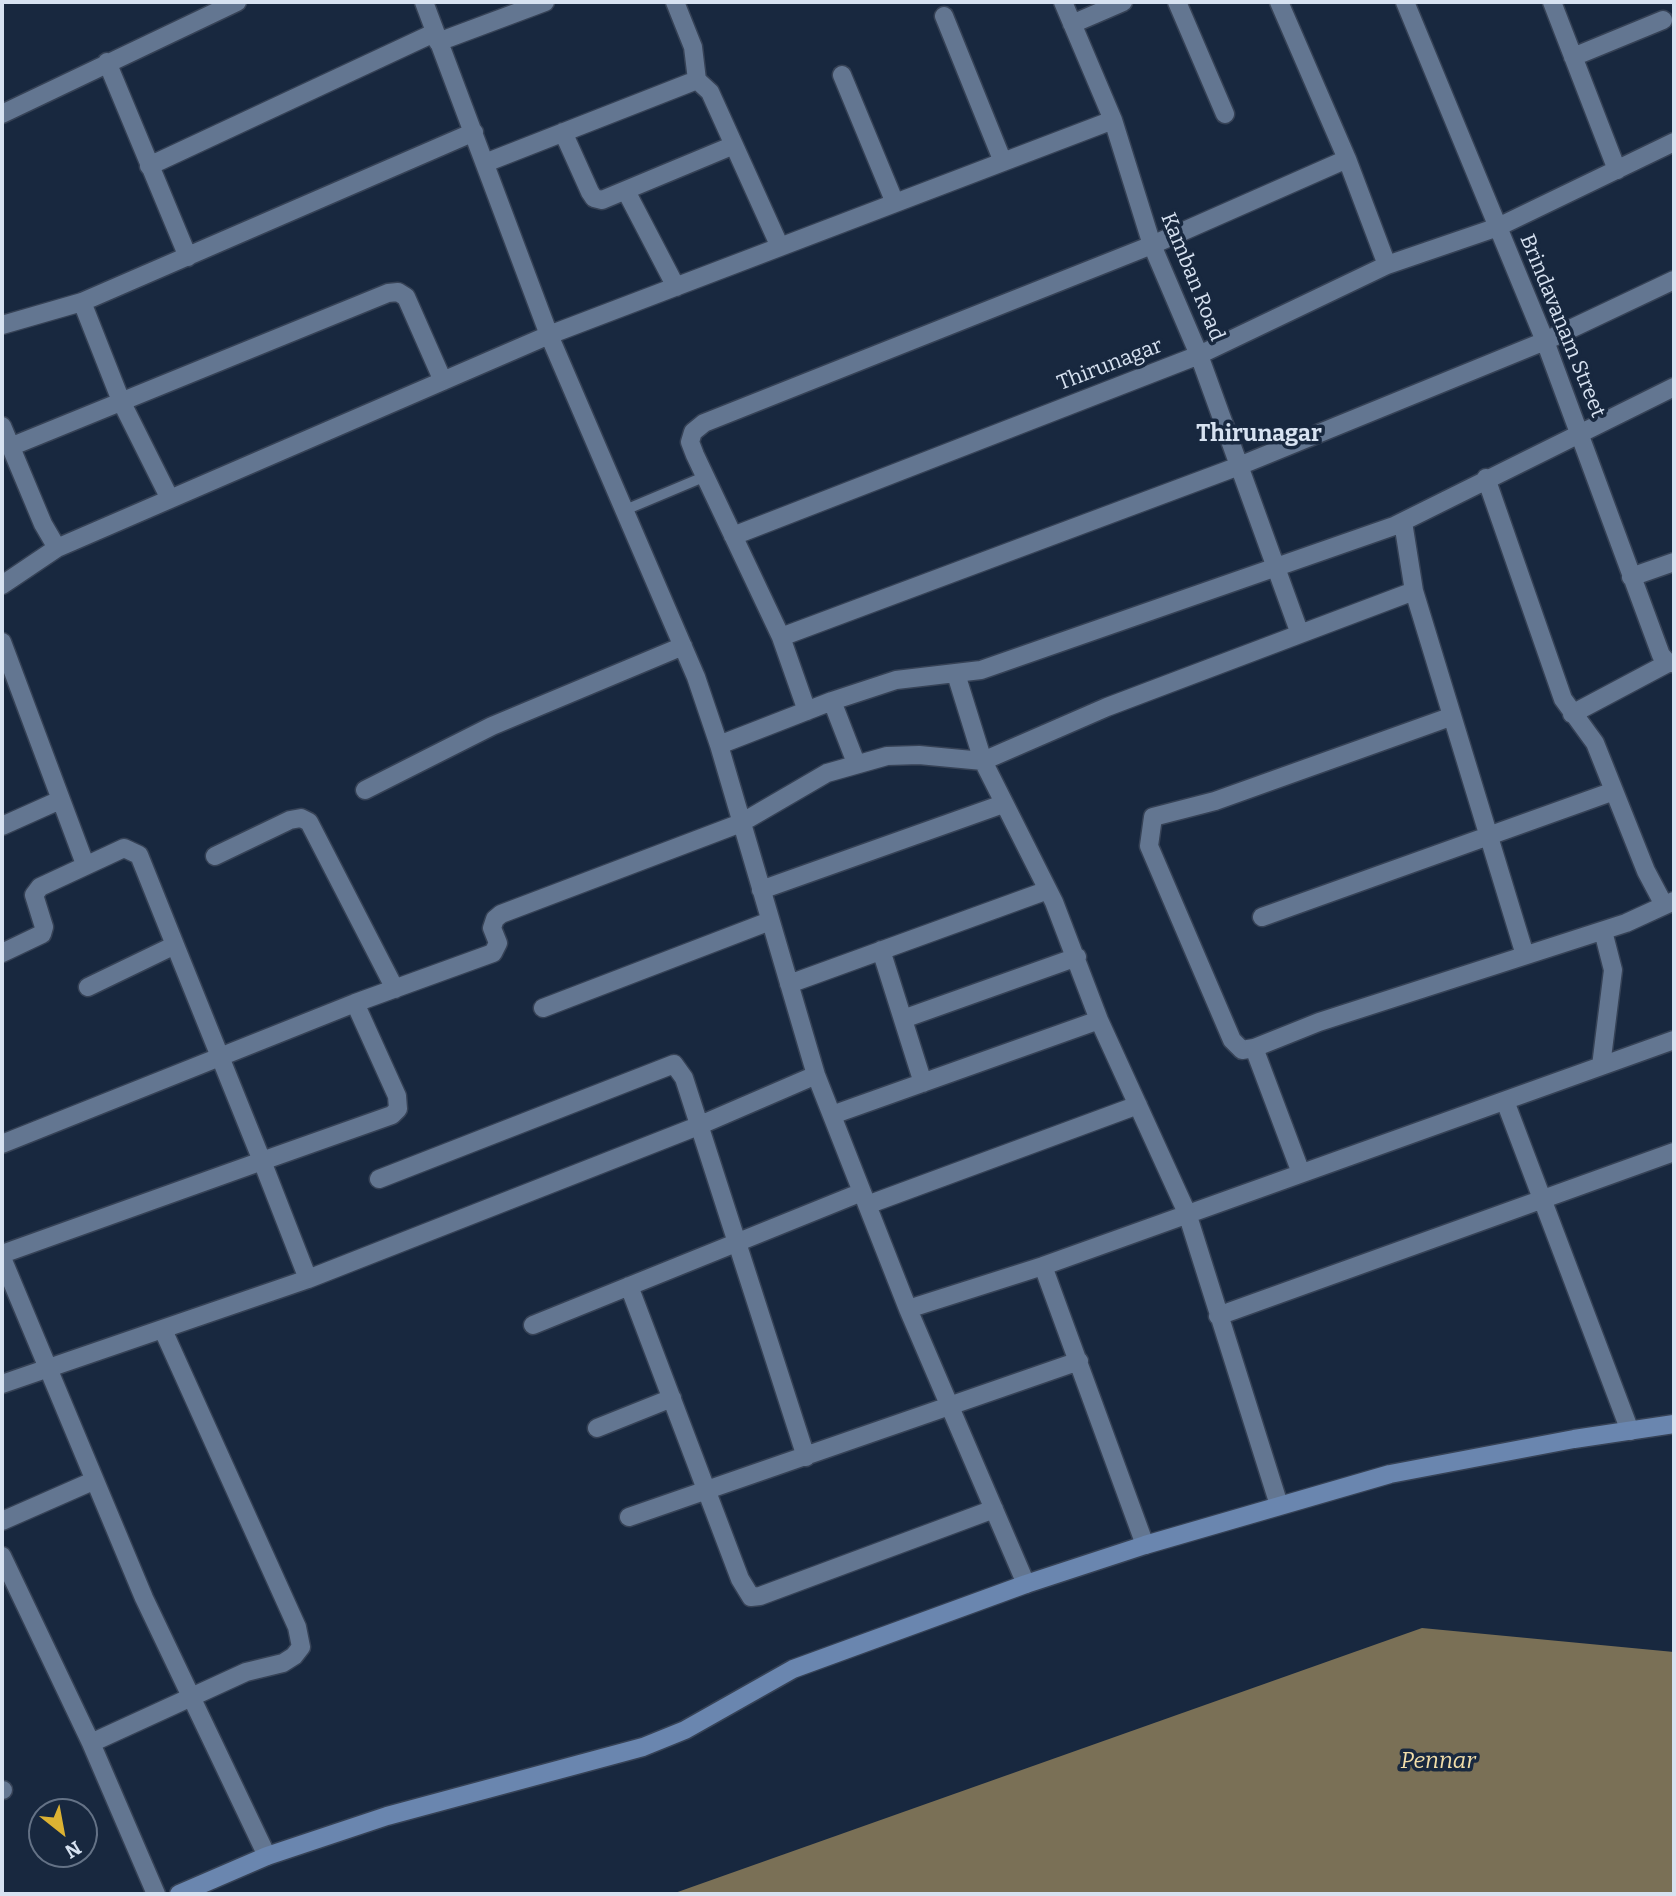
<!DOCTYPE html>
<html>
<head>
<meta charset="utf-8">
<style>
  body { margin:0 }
  #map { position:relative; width:1676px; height:1896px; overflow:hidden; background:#18283f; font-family:Bitter,serif }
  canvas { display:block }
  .frame { position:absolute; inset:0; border:4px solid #d7e2f1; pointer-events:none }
  .north { position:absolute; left:28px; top:1798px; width:70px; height:70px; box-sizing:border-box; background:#18283f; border:2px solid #647286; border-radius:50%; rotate:149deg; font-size:19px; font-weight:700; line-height:28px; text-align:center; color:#d7e2f1 }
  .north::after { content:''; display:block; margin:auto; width:24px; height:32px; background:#dcb233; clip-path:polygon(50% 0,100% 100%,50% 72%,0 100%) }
</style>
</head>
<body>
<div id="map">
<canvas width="1676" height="1896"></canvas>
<div class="frame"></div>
<div class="north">N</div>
</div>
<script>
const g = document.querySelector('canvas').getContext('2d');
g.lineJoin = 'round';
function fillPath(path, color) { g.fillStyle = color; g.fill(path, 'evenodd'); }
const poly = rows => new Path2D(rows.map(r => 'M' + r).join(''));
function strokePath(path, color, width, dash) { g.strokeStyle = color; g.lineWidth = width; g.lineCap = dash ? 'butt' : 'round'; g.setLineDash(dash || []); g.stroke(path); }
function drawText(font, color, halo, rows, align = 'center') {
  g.font = font + ' Bitter,serif'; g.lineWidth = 7; g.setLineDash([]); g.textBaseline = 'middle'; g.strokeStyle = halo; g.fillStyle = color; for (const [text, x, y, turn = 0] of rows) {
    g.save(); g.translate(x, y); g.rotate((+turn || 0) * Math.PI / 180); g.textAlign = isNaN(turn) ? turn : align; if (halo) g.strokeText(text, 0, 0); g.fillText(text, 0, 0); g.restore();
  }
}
fillPath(poly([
  [1422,1628,1674,1652,1674,1894,672,1894]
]), '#7a7056');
const service = poly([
  [625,510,706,476]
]);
const minor = poly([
  [424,2,549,335,696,677,719,745,816,1075,908,1309,1026,1584],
  [675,2,693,47,697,80],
  [1177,2,1225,114],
  [1279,2,1347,159,1387,265],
  [1405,2,1545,341,1661,655,1668,663,1674,663],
  [1552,2,1617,170],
  [944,16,1003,162],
  [1072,24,1123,2],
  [438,42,545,2],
  [1573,57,1663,20],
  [107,62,188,257],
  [842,75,895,203],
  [2,114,237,2],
  [563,132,590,192,594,198,602,200,734,145],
  [485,163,697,80,710,92,780,247],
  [149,166,434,33],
  [626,191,676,287],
  [82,302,121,401,170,499],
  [2,325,82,302,474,132],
  [2,426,43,524,57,548],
  [10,447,388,293,398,292,406,297,443,381],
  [1486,478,1563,699,1595,743,1646,871,1664,905],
  [1403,522,1414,591,1525,955],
  [733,536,1199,355,1387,265,1498,227,1674,142],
  [1631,577,1674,562],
  [2,585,57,548,549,335,1113,120],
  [1300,634,1414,591],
  [781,637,1239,466,1545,341,1674,280],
  [2,642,85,864],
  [956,674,983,761,1054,902,1099,1020,1187,1213,1279,1505],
  [832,701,896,680,981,670,1394,526,1674,387],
  [807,711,781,637,695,455,690,442,693,432,704,423,1152,245,1347,159],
  [1572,714,1668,663],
  [719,745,832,701,856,763],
  [365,790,492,726,683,646],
  [2,826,60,800],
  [215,856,290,820,301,818,309,822,395,989],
  [761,890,1003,804],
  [1262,917,1614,791],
  [881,950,923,1083],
  [2,953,42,934,44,927,34,895,40,887,124,848,139,855,175,945],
  [789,984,1048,890],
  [543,1008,770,921],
  [903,1019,1077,957],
  [1254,1048,1319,1022,1626,923,1674,901],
  [1601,1066,1613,970,1603,931],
  [1505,1101,1630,1431],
  [832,1115,1099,1020],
  [2,1144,355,1003,493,953,498,943,492,928,495,919,501,914,741,823,827,773,887,756,919,755,983,761,1107,707,1300,634,1199,355,1152,245,1113,120,1063,2],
  [1301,1173,1254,1048,1242,1050,1232,1040,1149,846,1153,817,1215,801,1450,717],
  [379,1179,674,1064,684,1078,806,1457],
  [867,1205,1138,1105],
  [2,1254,262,1161,175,945,88,987],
  [2,1258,144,1598,267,1856],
  [1043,1266,1145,1545],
  [308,1279,262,1161,392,1115,398,1109,397,1096,355,1003],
  [629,1286,740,1579,751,1597,760,1596,994,1509],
  [908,1309,1043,1266,1674,1040],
  [1218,1316,1674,1152],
  [533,1325,862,1192],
  [2,1384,308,1279,698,1126,816,1075],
  [597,1428,672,1398],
  [629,1517,1079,1361],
  [2,1521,93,1481],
  [2,1556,91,1743,156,1894],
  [91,1743,246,1672,283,1663,294,1656,301,1647,297,1627,163,1330],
  [2,1790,3,1790]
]);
const secondary = poly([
  [179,1894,267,1856,387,1816,643,1747,685,1730,793,1669,1026,1584,1145,1545,1390,1474,1574,1439,1674,1424]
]);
strokePath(service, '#364256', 13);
strokePath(minor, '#364256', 21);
strokePath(secondary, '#364256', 21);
strokePath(service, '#637691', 10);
strokePath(minor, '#637691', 18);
strokePath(secondary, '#6a86af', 18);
drawText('21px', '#d7e2f1', '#18283f', [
  ["Kamban Road",1192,277,68],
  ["Brindavanam Street",1562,326,68],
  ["Thirunagar",1110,365,-21]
]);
drawText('bold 23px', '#d7e2f1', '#18283f', [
  ["Thirunagar",1259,435]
]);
drawText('italic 23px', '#f1dda9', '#18283f', [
  ["Pennar",1438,1762]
]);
</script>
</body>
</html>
